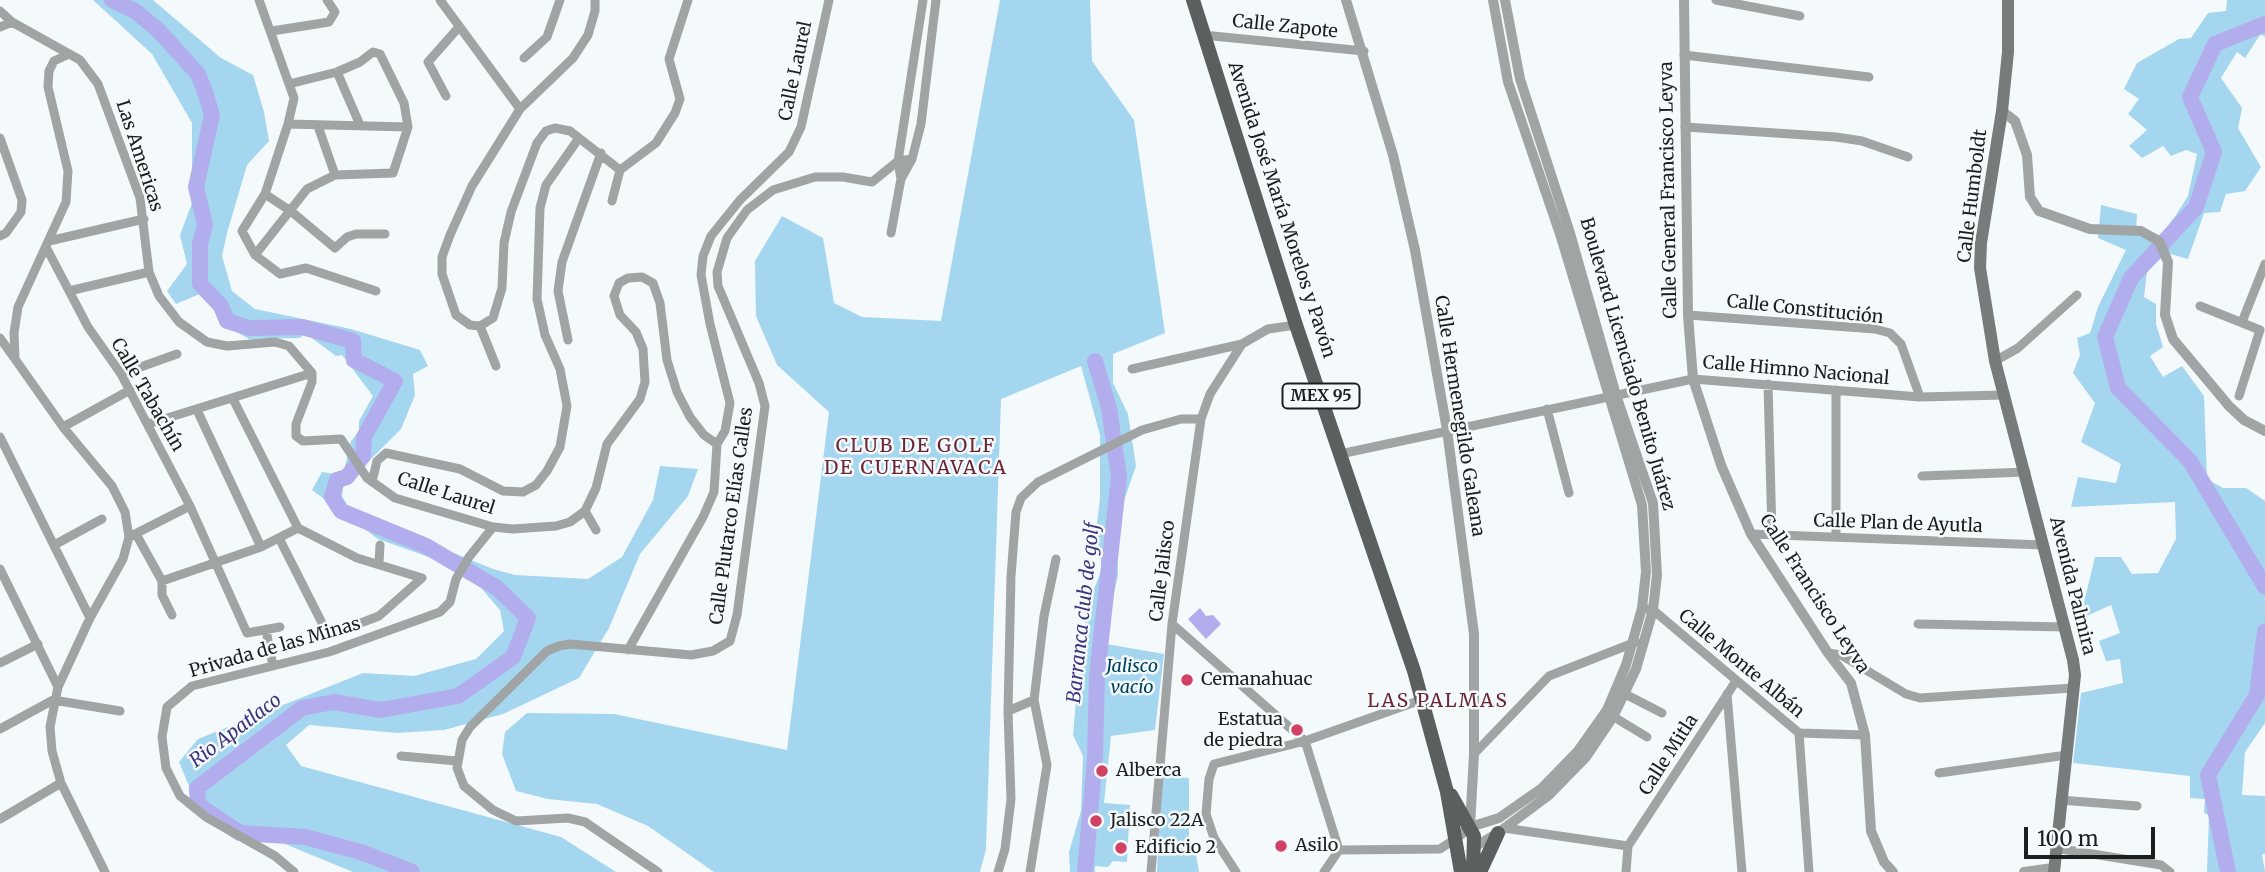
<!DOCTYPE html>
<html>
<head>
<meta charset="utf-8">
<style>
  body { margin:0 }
  #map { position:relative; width:2265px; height:872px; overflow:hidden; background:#f4f9fc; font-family:Merriweather,serif }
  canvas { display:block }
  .scale { position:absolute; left:2024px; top:827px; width:131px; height:32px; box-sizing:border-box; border:4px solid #1d1e1f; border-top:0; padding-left:9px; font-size:21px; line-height:24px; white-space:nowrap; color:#1d1e1f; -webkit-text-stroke:5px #f4f9fc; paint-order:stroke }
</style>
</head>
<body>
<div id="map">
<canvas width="2265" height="872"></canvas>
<div class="scale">100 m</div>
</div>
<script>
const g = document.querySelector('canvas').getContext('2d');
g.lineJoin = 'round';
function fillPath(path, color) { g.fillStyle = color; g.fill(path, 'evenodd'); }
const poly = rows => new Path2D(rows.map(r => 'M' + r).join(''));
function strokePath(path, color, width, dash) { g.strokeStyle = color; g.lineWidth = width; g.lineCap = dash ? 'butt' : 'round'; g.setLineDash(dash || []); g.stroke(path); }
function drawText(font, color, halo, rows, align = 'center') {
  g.font = font + ' Merriweather,serif'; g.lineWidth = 5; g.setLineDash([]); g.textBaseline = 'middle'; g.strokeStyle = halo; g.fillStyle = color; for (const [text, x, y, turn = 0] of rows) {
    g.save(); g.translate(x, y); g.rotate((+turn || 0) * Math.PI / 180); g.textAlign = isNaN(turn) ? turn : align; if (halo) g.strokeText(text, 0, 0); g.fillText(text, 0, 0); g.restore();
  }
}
fillPath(poly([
  [93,0,153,0,221,58,253,75,264,112,269,141,247,165,227,233,222,256,232,291,255,309,351,329,420,350,428,366,413,374,415,395,401,429,343,487,342,496,351,511,493,569,515,575,588,579,622,557,653,500,660,466,698,469,688,496,640,554,609,628,579,678,503,714,444,730,397,733,309,725,286,745,301,766,561,837,616,872,353,872,234,823,192,793,179,762,198,739,363,673,414,676,476,659,504,631,500,610,476,582,457,567,378,539,312,490,322,472,343,475,351,441,359,431,359,421,373,396,342,355,336,356,305,333,300,338,249,339,230,328,202,293,176,304,167,291,187,264,180,235,192,203,192,123,152,54],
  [1000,0,1090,0,1092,61,1134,120,1165,333,1113,354,1113,383,1128,414,1136,466,1117,521,1118,576,1102,640,1106,644,1164,654,1155,730,1111,736,1104,803,1130,805,1127,862,1113,861,1108,867,1095,866,1095,872,1070,872,1069,852,1081,811,1083,756,1073,735,1078,678,1088,605,1102,568,1096,531,1100,498,1100,435,1081,366,1001,399,986,849,980,872,714,872,648,826,597,804,548,799,516,791,502,754,505,732,527,713,614,714,787,750,829,412,777,365,756,316,755,261,782,216,823,238,834,303,862,317,941,321],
  [2227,0,2265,0,2265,36,2260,35,2245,58,2237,52,2221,78,2242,108,2238,128,2261,167,2245,191,2226,194,2220,212,2204,213,2188,259,2167,253,2147,272,2144,297,2156,304,2156,324,2163,347,2150,356,2163,377,2182,366,2204,396,2207,479,2223,488,2246,488,2265,501,2265,723,2245,752,2242,795,2265,796,2265,854,2262,854,2265,872,2207,872,2209,815,2204,813,2205,799,2190,798,2190,776,2073,763,2081,693,2123,683,2120,659,2106,661,2099,641,2120,633,2111,605,2080,619,2095,557,2121,557,2132,574,2158,573,2176,539,2175,502,2071,507,2078,477,2116,483,2121,464,2081,442,2095,403,2073,373,2080,355,2077,338,2090,333,2098,307,2126,250,2098,238,2101,205,2137,214,2136,229,2160,236,2176,215,2188,196,2197,154,2186,150,2171,156,2163,146,2142,158,2129,146,2147,130,2128,114,2139,99,2124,89,2137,63,2179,39,2191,38,2208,13,2226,11],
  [1161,765,1178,767,1177,777,1189,778,1189,844,1195,848,1199,872,1157,872]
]), '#a5d6ef');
fillPath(poly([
  [1200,608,1206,616,1213,615,1221,624,1206,639,1188,619]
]), '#b2aeed');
strokePath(poly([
  [112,0,135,11,158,30,198,74,205,92,212,115,196,187,205,225,200,244,200,284,221,306,227,321,249,328,302,327,353,341,354,360,395,381,364,437,363,456,347,477,337,480,332,497,341,511,426,546,497,588,528,618,513,657,458,696,380,710,334,702,302,708,197,788,198,805,240,833,305,837,361,852,412,872],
  [2265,24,2215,44,2190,97,2214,152,2196,207,2131,278,2105,337,2118,388,2190,461,2265,587],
  [1085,872,1095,757,1097,675,1119,477,1109,408,1095,361],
  [2228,872,2208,775,2257,695,2265,631]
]), '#b2aeed', 16);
strokePath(poly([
  [259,0,294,98,288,124,265,194,242,231,255,255,280,274,306,268,376,291],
  [440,0,520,109],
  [595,0,595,11,588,35,573,58,520,109,472,186,450,235,442,257,442,274,456,315,470,325,480,326,493,318,502,288,504,243,511,212,537,143,546,131,555,128,570,131,620,170],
  [1716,0,1800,16],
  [0,11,12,22,80,60,98,84,140,198,149,272,159,296,179,322,207,342,227,346,275,342,289,346,312,373,312,382,296,424,296,436,303,441,341,439,367,478,395,498,493,527,513,529,556,526,570,522,585,511,596,488,607,444,640,399,645,382,643,349,636,332,620,315,614,296,619,283,628,278,642,277,653,283,660,303,667,360,677,392,690,417,704,435,717,444,725,431,730,403,710,324,701,275,703,256,711,236,740,200,789,152,801,127,829,0],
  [0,27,12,22],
  [272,31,329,22,335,12,327,0],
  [1203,35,1364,51],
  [69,54,54,61,49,71,48,87,68,171,66,202,18,307,14,333,15,359,63,427,112,486,125,512,129,537,123,559,90,618,58,687,50,727,52,751,61,783,105,872],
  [1684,55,1869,77],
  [524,58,547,37,560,0],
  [337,72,360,125],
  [446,96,428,62,459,27],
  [288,124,408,127],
  [318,126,335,175],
  [1685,127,1836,137,1862,141,1908,157],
  [0,138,22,200,21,212,6,233,0,236],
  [620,170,656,143,675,113,680,99,669,59,688,0],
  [901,179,912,159,921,124,936,0],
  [265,194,292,212,335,248,347,237,356,234,385,234],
  [612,201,620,170],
  [891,233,901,179,898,161,923,0],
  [49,241,144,219],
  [46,247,88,327,121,374,190,506,247,633,280,627],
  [255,255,307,189,335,175,393,173,408,127,404,103,380,54,373,52,360,62,337,72,289,84],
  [69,291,149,272],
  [2200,306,2260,330,2239,396],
  [1688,315,1875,329,1890,333,1901,344,1920,397],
  [2242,322,2265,264],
  [480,326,496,366],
  [0,338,15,359],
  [568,340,558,291,562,262,601,153],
  [1995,361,2018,348,2077,295],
  [1132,369,1242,344],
  [121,374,177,354],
  [1768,384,1772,534],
  [233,399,298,528],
  [1547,409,1569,493],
  [197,410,261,547],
  [148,424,312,373],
  [63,427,130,390],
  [0,437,90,618],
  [1340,454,1693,379,1920,397,2005,395],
  [1922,476,2026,472],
  [372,482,377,461,386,453,460,469,503,491,523,492,536,485,547,471,560,447,567,406,560,369,545,335,537,299,540,208,546,185,579,138],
  [585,511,596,530],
  [298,528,357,558,422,578,379,616,358,624],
  [136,534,162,581,261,547,298,528],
  [1751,534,2043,545],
  [131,536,190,506],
  [1836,537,1836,390],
  [279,538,322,623],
  [56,544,102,519],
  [379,563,380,545],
  [0,569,58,687],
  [162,581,162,595,172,615],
  [1647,609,1653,610,1799,733,1865,735],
  [1172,624,1305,741,1339,850],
  [1918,624,2066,627],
  [266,630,273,666],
  [628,650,703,517,714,492,717,444],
  [1828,653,1841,655,1906,694,1920,698,2073,688],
  [0,663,38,644],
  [1625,694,1662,713],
  [1727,694,1742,872],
  [1008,711,1034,700],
  [1609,714,1647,737],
  [0,729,53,700,120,711],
  [1799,733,1809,872],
  [1474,754,1549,676,1636,642],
  [401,756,457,761],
  [1939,773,2067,755],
  [2060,800,2137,806],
  [0,819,61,783],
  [1504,828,1628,846],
  [2055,848,2161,865,2170,872],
  [1339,850,1440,849,1455,839],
  [294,872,275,856,206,817,180,796,166,768,162,737,167,707,192,686,329,652,440,612,450,602,456,579,469,557,493,527],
  [658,872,585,822,568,818,516,821,493,810,464,786,457,768,462,740,470,727,547,651,559,646,570,644,691,655,713,651,730,641,737,615,765,406,759,383,718,286,717,272,727,238,747,210,773,190,815,177,843,177,872,182,898,161,912,159],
  [998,872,1005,849,1011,799,1008,711,1011,576,1016,512,1021,498,1038,482,1142,430,1181,419,1201,419],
  [1030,872,1047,765,1034,700,1044,616,1056,559],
  [1151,872,1172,624,1201,419,1210,394,1242,344,1268,329,1296,325],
  [1236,872,1214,838,1206,814,1209,779,1214,764,1305,741,1421,700],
  [1324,872,1339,850],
  [1626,872,1628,846,1736,681]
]), '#a1a4a4', 9);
strokePath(poly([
  [1346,0,1393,155,1415,250,1447,430,1474,634,1474,754,1470,827],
  [1684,0,1688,315,1693,379,1721,465,1751,534,1828,653,1851,683,1865,735,1871,831,1884,862,1893,872],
  [2002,111,2015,121,2027,155,2030,197,2039,211,2090,229,2141,231,2159,241,2168,262,2165,315,2173,339,2229,406,2244,420,2265,431],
  [1455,839,1470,827,1499,818,1542,788,1578,751,1607,710,1626,665,1642,608,1646,572,1642,505,1561,237,1508,82,1493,0],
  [1476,846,1498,833,1549,795,1586,757,1613,717,1636,669,1653,610,1657,575,1653,503,1616,395,1570,233,1520,79,1505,0],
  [2024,872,2053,868]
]), '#a1a4a4', 10);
strokePath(poly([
  [2008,0,2008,52,2002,111,1981,243,1980,268,1995,361,2073,660,2075,675,2054,872]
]), '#787b7c', 12);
strokePath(poly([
  [1193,0,1296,325,1414,671,1447,792,1461,872],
  [1451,795,1474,836,1473,872],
  [1480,872,1498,833]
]), '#5b5f5f', 14);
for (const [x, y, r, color] of [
  [1187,680,7,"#d14164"],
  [1297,730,7,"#d14164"],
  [1102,771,7,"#d14164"],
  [1096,821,7,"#d14164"],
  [1281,846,7,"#d14164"],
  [1121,848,7,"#d14164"]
]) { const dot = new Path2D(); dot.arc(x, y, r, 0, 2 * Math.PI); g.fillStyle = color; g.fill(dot); strokePath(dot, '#f4f9fc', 2.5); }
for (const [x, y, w] of [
  [1321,396,77]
]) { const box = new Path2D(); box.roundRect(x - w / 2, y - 12.5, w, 25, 5); g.fillStyle = '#f4f9fc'; g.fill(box); strokePath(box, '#1d1e1f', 2); }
drawText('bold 16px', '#1d1e1f', null, [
  ["MEX 95",1321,396]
]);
drawText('18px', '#1d1e1f', '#f4f9fc', [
  ["Calle Zapote",1285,27,6],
  ["Calle Laurel",796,71,-78],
  ["Las Americas",139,156,72],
  ["Calle General Francisco Leyva",1669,190,-91],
  ["Calle Humboldt",1973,196,-83],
  ["Avenida José María Morelos y Pavón",1281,210,72],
  ["Calle Constitución",1805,310,6],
  ["Boulevard Licenciado Benito Juárez",1627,364,74],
  ["Calle Himno Nacional",1796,371,5],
  ["Calle Tabachín",147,395,60],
  ["Calle Hermenegildo Galeana",1459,416,81],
  ["Calle Laurel",446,494,18],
  ["Calle Plutarco Elías Calles",732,516,-82],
  ["Calle Plan de Ayutla",1898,524,2],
  ["Calle Jalisco",1163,571,-83],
  ["Avenida Palmira",2072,586,76],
  ["Calle Francisco Leyva",1814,594,57],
  ["Privada de las Minas",275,648,-16],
  ["Calle Monte Albán",1741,664,40],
  ["Calle Mitla",1669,755,-57]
]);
drawText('italic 18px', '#00425b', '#f4f9fc', [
  ["Jalisco",1132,667],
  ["vacío",1132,688]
]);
drawText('18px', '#1d1e1f', '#f4f9fc', [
  ["Cemanahuac",1201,680],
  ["Estatua",1283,720,"right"],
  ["de piedra",1283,741,"right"],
  ["Alberca",1116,771],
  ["Jalisco 22A",1110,821],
  ["Asilo",1295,846],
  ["Edificio 2",1135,848]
], 'left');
g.letterSpacing = '2px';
drawText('19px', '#6c2634', '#f4f9fc', [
  ["CLUB DE GOLF",916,447],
  ["DE CUERNAVACA",916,469],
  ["LAS PALMAS",1438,702]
]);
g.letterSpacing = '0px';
drawText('italic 19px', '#3e327b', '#f4f9fc', [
  ["Barranca club de golf",1084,613,-84],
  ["Rio Apatlaco",236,731,-37]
]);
</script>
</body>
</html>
